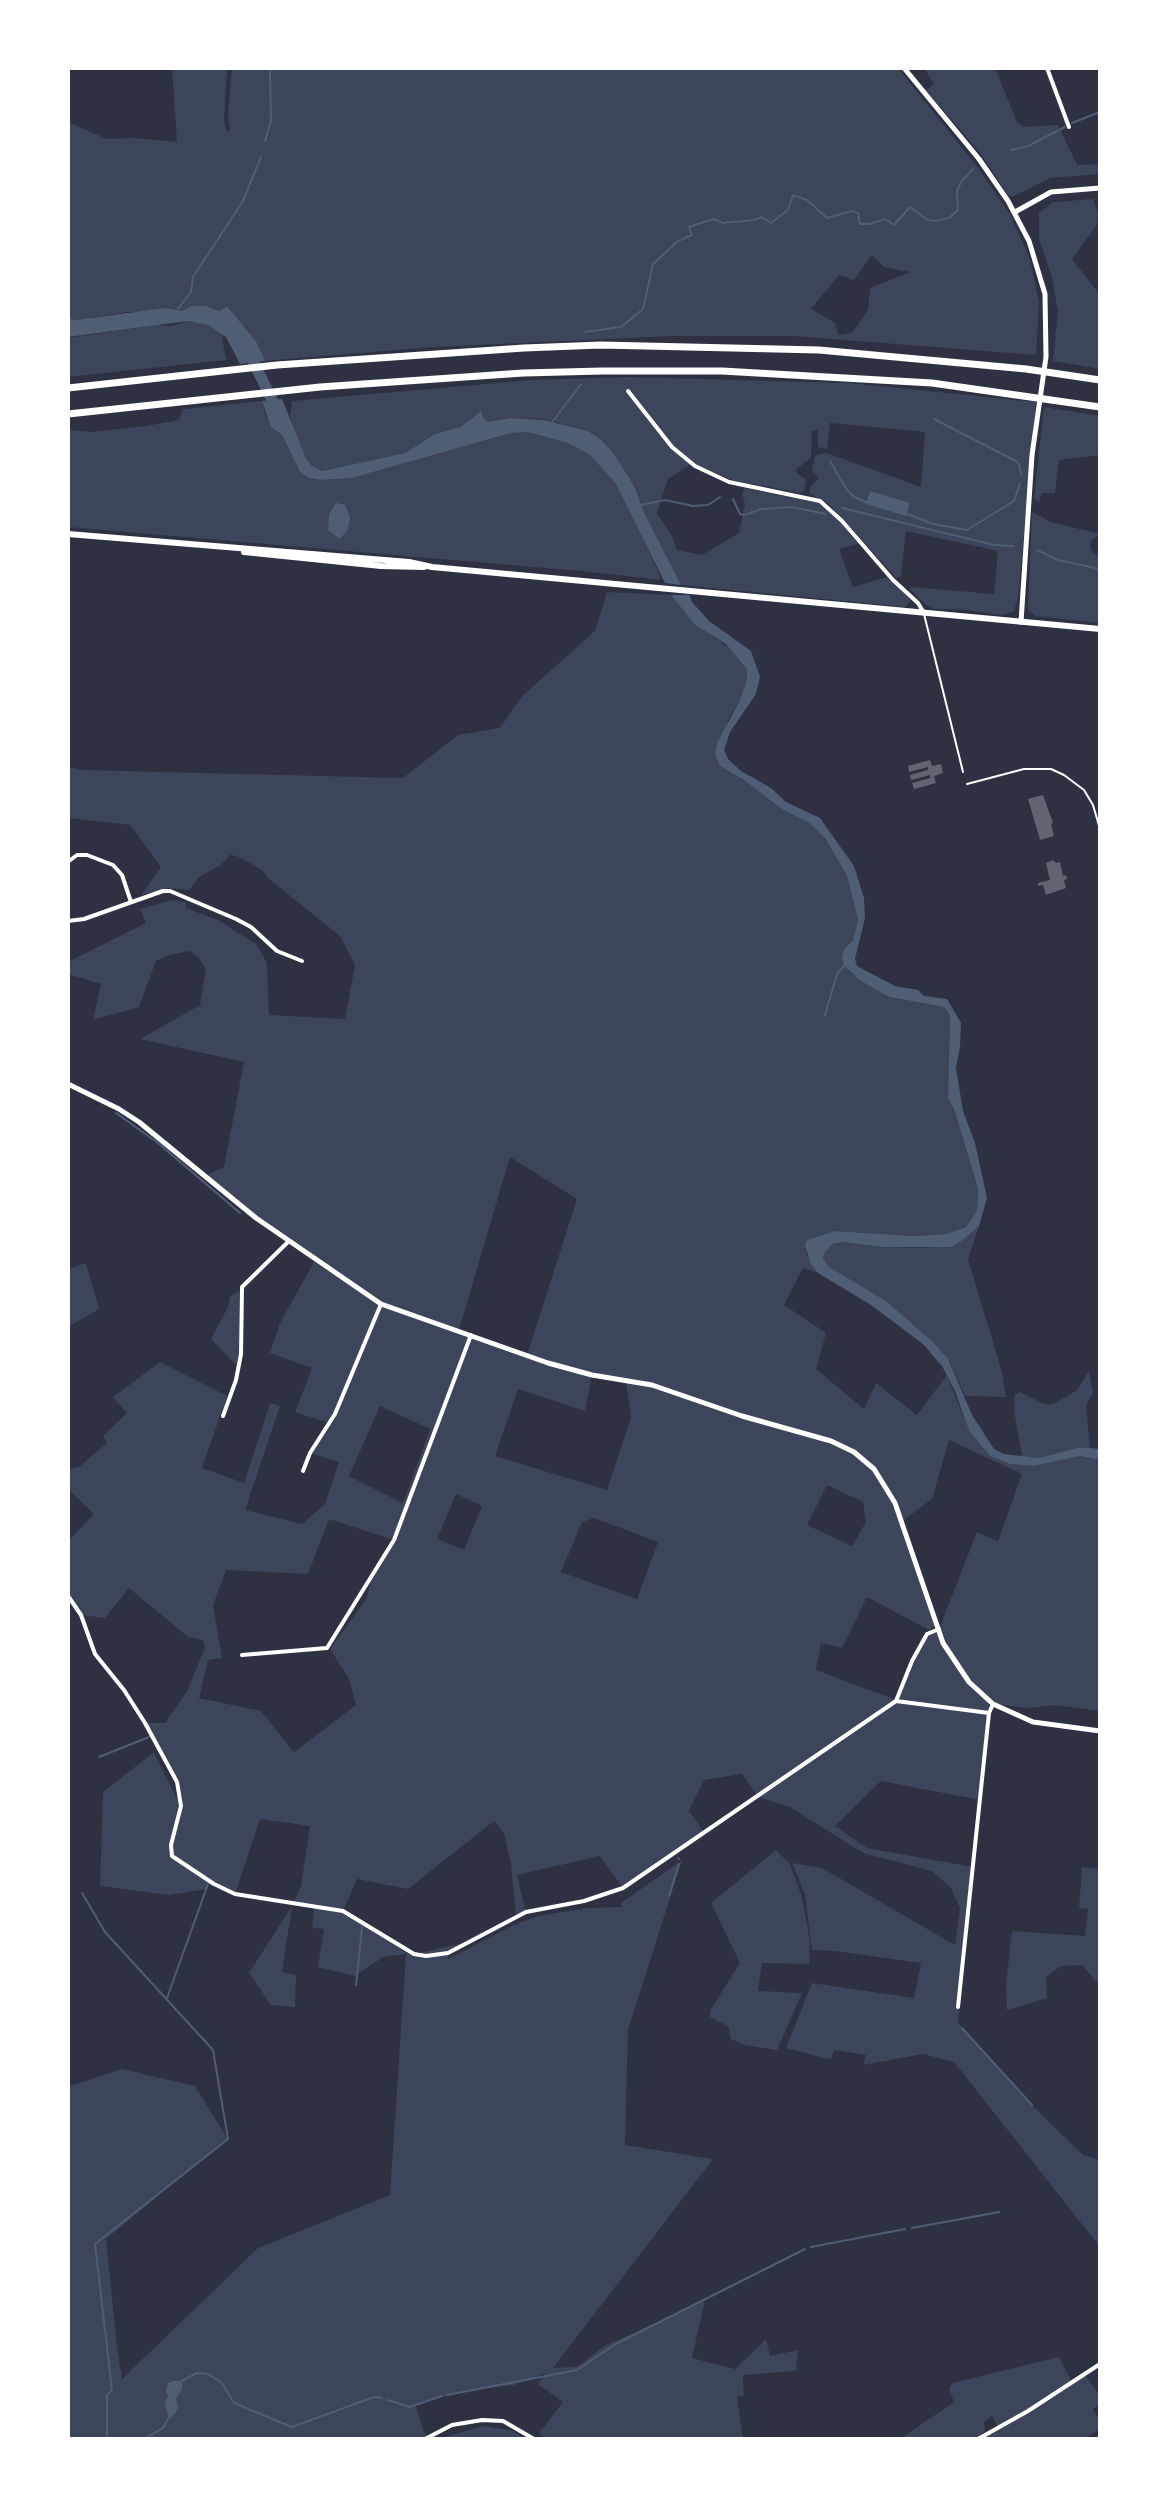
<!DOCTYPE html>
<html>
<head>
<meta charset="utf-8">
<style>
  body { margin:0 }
  #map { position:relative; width:1168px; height:2507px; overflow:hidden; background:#2d3142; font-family:Barlow,sans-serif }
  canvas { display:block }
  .frame { position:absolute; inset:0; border:70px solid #fff; pointer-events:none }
</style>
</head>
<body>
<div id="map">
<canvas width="1168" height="2507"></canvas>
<div class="frame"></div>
</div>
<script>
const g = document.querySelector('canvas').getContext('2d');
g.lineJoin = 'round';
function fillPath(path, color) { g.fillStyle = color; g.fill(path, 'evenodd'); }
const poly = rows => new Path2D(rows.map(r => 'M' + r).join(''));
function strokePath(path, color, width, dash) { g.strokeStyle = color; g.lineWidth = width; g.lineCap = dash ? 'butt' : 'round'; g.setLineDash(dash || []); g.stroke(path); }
fillPath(poly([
  [172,68,227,68,224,120,227,132,230,130,228,113,232,68,898,68,976,165,1010,214,1030,259,1039,302,1036,355,793,336,674,336,434,347,263,361,256,341,227,306,219,311,206,306,182,311,127,312,78,320,68,318,68,122,107,139,134,138,177,142],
  [872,255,884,267,910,272,870,288,868,310,852,333,838,335,835,323,811,309,839,275,854,280],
  [924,68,995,68,1017,122,1023,127,1058,125,1077,165,1100,164,1100,174,1050,178,1012,197,1008,195,981,154,926,90,934,84],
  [1093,199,1098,213,1097,225,1072,259,1100,295,1100,369,1053,361,1058,312,1052,278,1039,239,1039,213,1053,202],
  [188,321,208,325,225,336,222,337,226,360,68,377,68,338,156,325,171,326],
  [628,377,850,383,1036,402,1018,598,1014,611,1002,615,966,610,935,609,927,606,910,589,910,587,994,594,998,551,906,531,901,576,896,578,828,503,810,494,810,487,819,478,812,470,815,456,819,454,827,453,921,487,925,432,830,423,827,449,818,447,818,430,812,431,811,458,796,469,797,473,806,480,804,491,800,493,732,480,693,463,668,479,657,513,672,536,677,550,702,555,739,533,745,504,742,494,744,488,819,503,845,527,858,544,839,549,853,587,887,577,911,600,905,607,681,585,644,512,635,486,600,439,588,431,544,419,510,418,488,422,476,414,460,427,435,434,405,453,322,471,312,466,306,458,298,443,290,416,292,401,531,380],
  [262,401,266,417,282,435,300,472,322,480,352,478,511,433,528,432,568,443,590,455,616,484,640,531,660,576,660,580,580,571,68,527,68,430,91,432,146,426,179,420,183,409],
  [1044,407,1100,416,1100,455,1059,460,1055,493,1042,493,1039,502,1034,499],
  [1032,512,1051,522,1100,534,1092,540,1090,547,1093,553,1100,557,1100,623,1035,616,1028,610],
  [607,592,671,595,695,625,735,651,747,669,747,679,740,700,728,720,720,766,744,780,783,810,811,824,825,838,847,876,858,920,853,940,848,948,849,972,889,997,944,1007,950,1016,948,1098,954,1109,978,1190,977,1210,966,1227,946,1234,913,1236,835,1231,807,1240,806,1253,810,1263,818,1273,803,1268,784,1305,826,1333,816,1369,864,1409,876,1383,917,1415,947,1375,969,1431,990,1456,1010,1464,1034,1466,1080,1456,1100,1460,1100,1711,1055,1705,1030,1708,993,1704,978,1692,989,1704,980,1800,881,1781,835,1826,867,1848,973,1867,958,2023,1032,2105,1083,2155,1100,2160,1100,2247,954,2062,923,2054,863,2065,866,2055,834,2050,831,2060,786,2048,812,1983,914,1998,921,1963,835,1951,812,1950,805,1895,792,1863,822,1868,955,1945,960,1908,951,1888,932,1871,863,1853,790,1807,758,1797,742,1774,704,1780,689,1811,705,1834,623,1888,600,1856,517,1875,526,1912,516,1916,511,1865,504,1833,494,1821,408,1889,357,1879,343,1911,363,1921,406,1953,414,1954,468,1942,448,1953,448,1959,516,1924,538,1916,588,1908,622,1907,621,1903,682,1860,628,2030,625,2145,713,2159,553,2368,577,2367,603,2347,705,2300,692,2358,735,2369,766,2339,770,2356,798,2350,796,2371,743,2375,744,2396,737,2397,743,2439,547,2439,539,2433,563,2402,538,2384,546,2373,514,2385,466,2391,415,2404,424,2432,428,2437,438,2439,483,2426,513,2431,525,2439,68,2439,68,2087,122,2069,195,2086,227,2138,106,2239,117,2347,122,2379,258,2248,390,2195,406,1954,383,1957,355,1976,318,1967,324,1929,312,1928,314,1907,293,1903,301,1886,310,1826,260,1819,235,1894,208,1882,208,1889,168,1895,100,1886,103,1792,154,1752,179,1803,177,1782,145,1723,165,1723,187,1691,205,1648,203,1640,188,1637,129,1588,105,1618,81,1615,68,1596,68,1541,94,1514,68,1489,68,1470,80,1466,107,1443,103,1436,127,1413,113,1397,160,1362,227,1396,202,1468,244,1483,270,1403,280,1406,245,1510,302,1524,325,1504,339,1462,310,1453,328,1423,295,1412,312,1368,270,1353,280,1323,314,1262,368,1297,256,1218,205,1176,224,1167,244,1062,140,1039,200,1005,206,969,198,957,190,951,170,955,156,961,139,1007,93,1020,101,984,68,974,68,962,146,923,140,909,172,900,186,902,186,908,218,920,256,944,267,963,269,1015,345,1019,355,965,340,936,269,879,262,870,237,856,230,855,221,865,199,877,189,890,171,888,141,895,161,867,130,825,68,818,68,767,83,770,403,778,458,735,500,728,522,696,595,631],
  [510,1157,577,1199,527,1355,459,1330],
  [592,1374,626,1380,631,1417,607,1490,495,1456,518,1389,585,1411],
  [380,1406,430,1429,403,1503,349,1476],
  [949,1440,1022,1474,998,1541,977,1532,939,1629,927,1634,912,1661,896,1700,816,1670,821,1643,842,1648,867,1597,929,1630,937,1624,901,1522,932,1499],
  [827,1485,863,1502,866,1522,852,1546,807,1525],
  [456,1494,482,1506,464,1550,437,1539],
  [594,1518,658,1542,637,1599,561,1572,582,1522],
  [329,1519,394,1540,370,1582,367,1598,330,1649,349,1679,356,1705,294,1752,261,1711,199,1698,208,1660,222,1658,213,1605,226,1570,308,1574],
  [979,1226,968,1259,1002,1372,1006,1397,965,1396,948,1359,933,1342,886,1301,830,1268,823,1258,825,1252,833,1244,844,1242,882,1247,925,1248,963,1240],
  [86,1263,99,1309,68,1327,68,1269],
  [239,1291,239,1353,236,1365,211,1339,228,1307,230,1296],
  [1089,1371,1093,1393,1086,1405,1090,1448,1076,1448,1039,1458,1022,1457,1014,1410,1015,1394,1020,1392,1044,1404,1053,1404,1076,1391],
  [776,1850,790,1864,802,1897,810,1941,809,1964,762,1963,758,1991,802,1993,777,2050,744,2045,731,2039,728,2026,710,2017,711,2009,740,1963,711,1903],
  [1082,1867,1100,1869,1100,1986,1082,1965,1061,1966,1046,1977,1047,1998,1007,2010,1006,1984,1012,1931,1085,1936,1088,1909,1079,1908],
  [292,1906,282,1972,296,1975,295,2007,271,2005,249,1973],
  [1059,2357,1072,2382,1085,2375,1100,2396,1100,2404,1093,2409,1100,2421,1100,2429,1084,2439,978,2439,999,2429,992,2416,984,2422,985,2431,977,2438,900,2439,954,2402,949,2389,952,2383]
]), '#3c4559');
fillPath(poly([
  [192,306,206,306,219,311,227,306,256,341,265,361,240,364,226,337,208,325,188,321,68,337,68,318,77,320,164,308,182,311],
  [282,399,306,458,312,466,322,471,405,453,435,434,460,427,481,411,484,419,488,422,510,418,544,420,588,431,600,439,613,453,635,487,644,512,681,585,665,583,616,484,590,455,568,443,528,432,511,433,352,478,322,480,309,478,300,472,282,435,271,427,262,401],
  [870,491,910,503,906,516,866,504],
  [336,503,345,505,350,517,348,529,340,539,328,530,329,514],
  [671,595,690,595,692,602,709,621,751,651,760,677,756,694,730,732,724,750,728,759,741,771,771,788,786,802,820,818,854,866,864,898,865,918,855,959,857,966,895,986,918,990,924,996,947,999,961,1023,960,1047,956,1068,963,1111,975,1143,987,1198,979,1226,963,1240,951,1247,882,1247,843,1242,833,1244,825,1252,823,1258,829,1267,886,1301,933,1342,948,1359,972,1415,994,1449,1004,1454,1039,1458,1076,1448,1090,1448,1100,1449,1100,1460,1080,1456,1034,1466,1010,1464,990,1456,969,1431,955,1391,942,1366,923,1344,871,1305,818,1273,810,1263,805,1245,807,1240,835,1231,913,1236,946,1234,966,1227,977,1210,978,1189,954,1109,948,1098,950,1016,944,1007,889,997,861,981,844,966,842,958,844,950,853,940,858,920,847,876,825,838,811,824,783,810,744,780,720,766,715,755,717,743,740,700,747,679,747,669,726,644,695,625],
  [173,2381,182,2381,182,2389,176,2398,178,2409,169,2420,165,2404,168,2395,166,2391,168,2383]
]), '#4f5d75');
strokePath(poly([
  [1072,123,1100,112],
  [265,141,271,121,270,68],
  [1011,150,1028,146,1065,127],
  [178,309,191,292,193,277,243,201,261,157],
  [585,332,621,327,643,309,653,264,678,241,692,235,689,227,713,219,723,223,754,220,762,217,771,223,788,210,793,195,807,200,827,218,852,211,858,213,860,224,869,224,885,219,894,225,910,207,928,220,936,221,949,218,958,210,957,191,961,182,973,169],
  [934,419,1016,461,1019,464,1021,474],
  [553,421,581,384],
  [830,461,847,490,854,497,868,503],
  [733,499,740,514,744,515,762,509,792,507,826,514],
  [642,505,665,500,693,506,708,505,720,497],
  [842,508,994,545,1013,546],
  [905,513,933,524,967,530,1014,501,1020,484],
  [1037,550,1058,560,1100,569],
  [825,1015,837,974,845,965],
  [116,1113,158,1143,240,1213],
  [99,1757,149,1737],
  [678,1858,679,1859],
  [82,1893,105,1932,213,2050,228,2139,95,2244,112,2390,107,2395,107,2439],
  [669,1896,679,1864],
  [356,1985,362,1927],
  [167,1998,208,1884],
  [962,2028,1032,2105],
  [912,2228,999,2212],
  [811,2247,905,2229],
  [182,2381,197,2373,208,2374,222,2383,234,2403,292,2427,374,2397,382,2398],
  [447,2395,577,2370,614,2345,805,2249],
  [388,2400,410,2407,442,2396],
  [144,2439,163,2428,168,2419]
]), '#4f5d75', 2);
strokePath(poly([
  [252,359,278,412]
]), '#4f5d75', 11);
fillPath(poly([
  [930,760,932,766,941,764,943,773,934,776,936,783,914,789,912,783,930,778,930,775,911,780,910,775,928,770,928,767,909,772,908,766],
  [1043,795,1053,823,1051,824,1054,836,1040,840,1028,799],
  [1053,860,1056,863,1060,862,1063,876,1066,875,1067,879,1064,880,1066,888,1046,895,1043,885,1038,886,1038,883,1050,880,1046,863]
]), '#626471');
strokePath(poly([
  [924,614,963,772],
  [967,784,1024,769,1051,769,1064,775,1084,790,1093,805,1100,829]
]), '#fff', 2);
strokePath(poly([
  [1047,68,1069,127],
  [628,391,672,447,695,466,729,482,820,501,842,521,893,580,918,603,924,613],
  [69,861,77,855,87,855,113,865,122,875,131,902],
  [68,921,84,919,163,891,170,891,236,919,251,927,277,951,302,961],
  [223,1416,236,1380,241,1354,242,1287,289,1241],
  [303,1471,310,1453,335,1414,381,1304],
  [68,1596,81,1615,95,1654,124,1690,145,1723,177,1782,181,1806,171,1845,172,1856,214,1884,235,1894,343,1911,414,1954,426,1956,448,1953,526,1912,584,1901,623,1888,896,1701,912,1661,927,1634,939,1629],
  [242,1655,327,1648,394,1540,471,1335],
  [896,1701,989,1713],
  [958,2007,989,1713,993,1704],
  [425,2439,452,2425,482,2420,503,2421,534,2439],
  [978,2439,1028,2411,1100,2364]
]), '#fff', 4);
strokePath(poly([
  [904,68,979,159,1008,201,1029,241,1045,294,1046,357,1032,455,1021,622],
  [1015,212,1051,192,1100,188],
  [68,1084,119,1109,139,1122,256,1218,381,1304,548,1363,592,1375,652,1385,742,1416,831,1441,854,1452,874,1469,895,1503,943,1643,969,1682,993,1704,1033,1722,1100,1731]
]), '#fff', 5);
strokePath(poly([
  [68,534,409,562,432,567,1100,629],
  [244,552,381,566,424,567]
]), '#fff', 6);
strokePath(poly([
  [68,388,277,365,524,348,601,345,819,350,1026,369,1100,380],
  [68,414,320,387,523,373,603,371,722,371,932,383,1100,407]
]), '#fff', 7);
</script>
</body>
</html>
